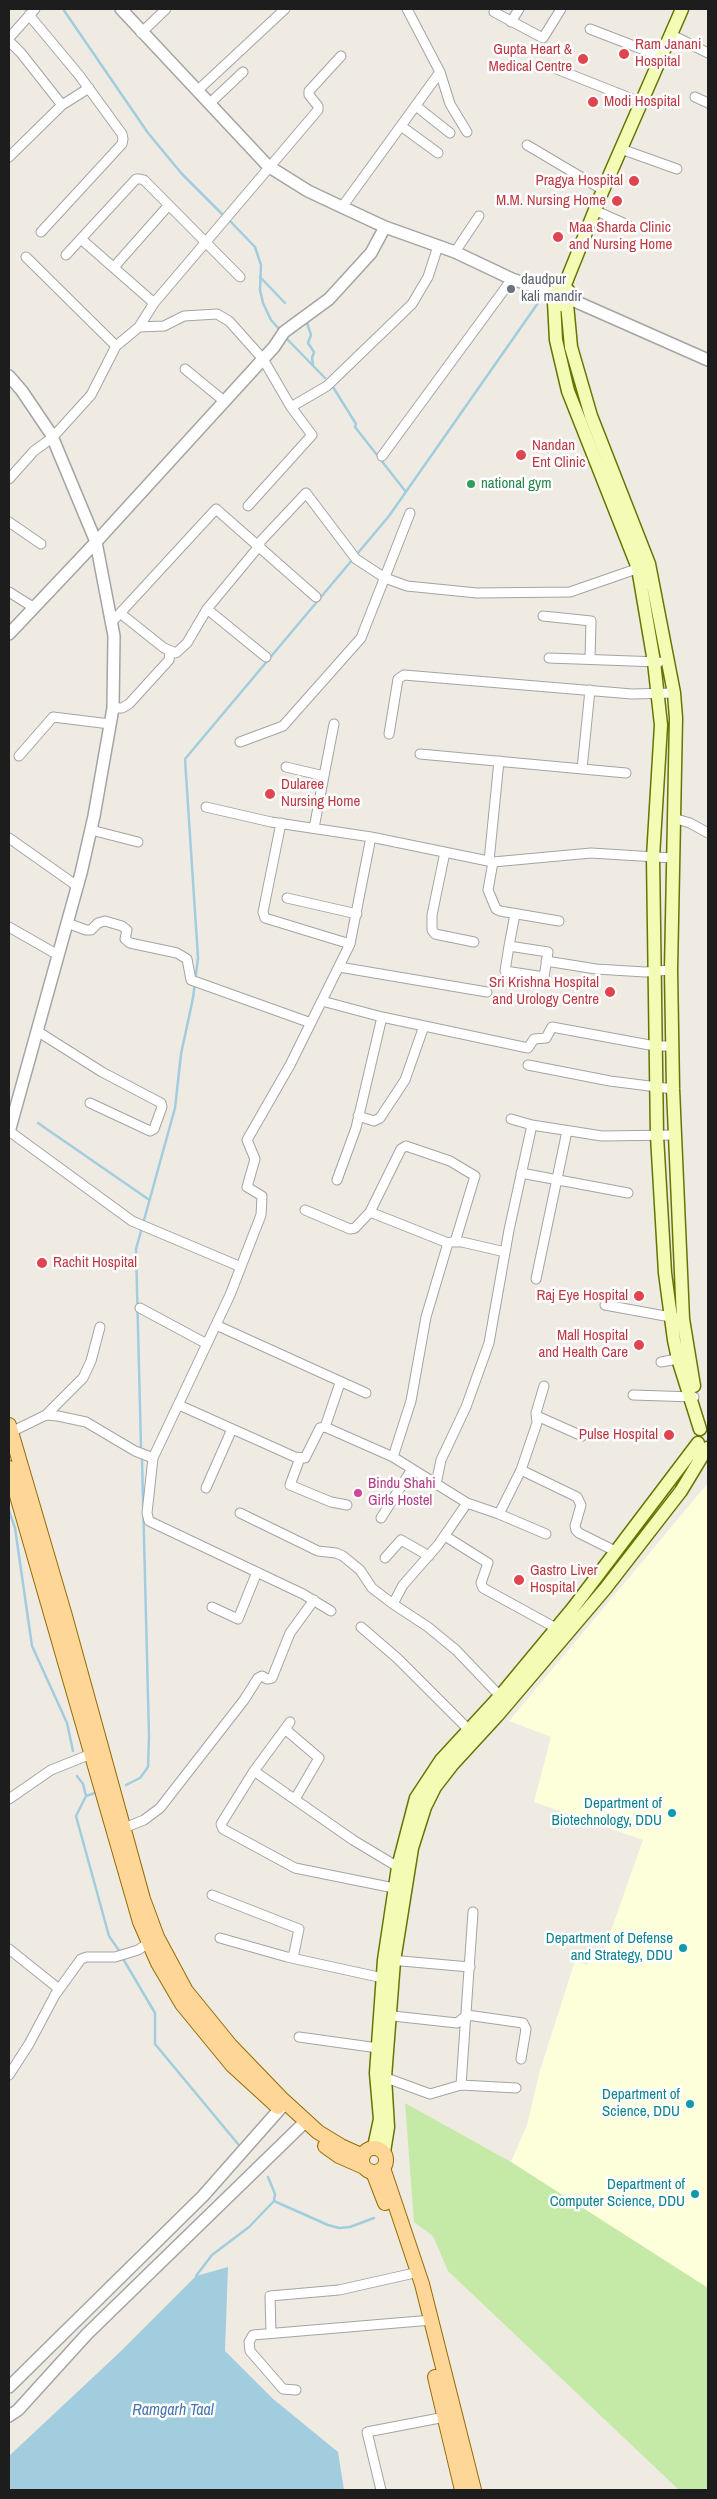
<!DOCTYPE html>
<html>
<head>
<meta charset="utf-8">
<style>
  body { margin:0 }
  #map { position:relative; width:717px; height:2499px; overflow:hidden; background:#efebe3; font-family:"Archivo Narrow",sans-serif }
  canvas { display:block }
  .frame { position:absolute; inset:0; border:10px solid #1d1d1d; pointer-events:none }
</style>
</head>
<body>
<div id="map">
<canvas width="717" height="2499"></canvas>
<div class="frame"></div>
</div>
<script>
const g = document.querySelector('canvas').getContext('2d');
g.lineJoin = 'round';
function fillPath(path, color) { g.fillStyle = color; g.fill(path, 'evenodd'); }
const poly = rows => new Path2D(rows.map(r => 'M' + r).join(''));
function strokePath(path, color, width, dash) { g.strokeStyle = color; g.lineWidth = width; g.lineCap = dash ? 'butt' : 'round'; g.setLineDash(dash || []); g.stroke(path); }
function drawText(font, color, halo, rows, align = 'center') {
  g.font = font + ' "Archivo Narrow",sans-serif'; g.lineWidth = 5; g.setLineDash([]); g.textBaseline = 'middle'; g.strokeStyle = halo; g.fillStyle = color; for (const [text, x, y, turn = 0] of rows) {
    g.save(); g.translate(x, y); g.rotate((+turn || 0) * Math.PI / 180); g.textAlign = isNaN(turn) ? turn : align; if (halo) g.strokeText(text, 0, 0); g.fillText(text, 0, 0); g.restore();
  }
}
fillPath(poly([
  [708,1483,708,2288,511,2162,527,2125,540,2070,575,1961,587,1965,591,1953,602,1956,643,1840,534,1802,551,1737,509,1721]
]), '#fdffdb');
fillPath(poly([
  [405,2103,511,2162,708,2288,708,2490,679,2490,448,2271,433,2236,414,2222]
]), '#c5eaa7');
fillPath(poly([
  [228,2267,225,2351,272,2398,338,2452,344,2490,9,2490,9,2456,120,2352,196,2276]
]), '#a2cdde');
strokePath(poly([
  [63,9,148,133,182,174,222,214],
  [229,220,255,247,261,265,260,290,263,303,271,320,279,329],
  [260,277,285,303],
  [306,320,311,335,308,343,314,352,312,358,313,365],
  [287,339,325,378],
  [333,387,356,424,355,427,406,492],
  [38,1123,148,1199],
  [141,1447,136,1249,175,1108,181,1054,193,998,198,958,185,759,389,516,538,303],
  [9,1511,15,1528,32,1646,67,1723,73,1751],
  [77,1776,83,1784,86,1796],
  [126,1785,140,1778,148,1767,149,1736,142,1459],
  [95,1793,86,1796,76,1816,109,1936,120,1952],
  [122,1957,155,2013,155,2044,238,2144],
  [274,2201,328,2225,339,2228,350,2227,374,2218],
  [196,2276,212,2255,249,2227,274,2201,275,2194,268,2177]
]), '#a2cdde', 2.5);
const minor = poly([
  [494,12,543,38,561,9],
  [29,15,79,75,122,134,123,139,122,144,41,232],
  [511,22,519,9],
  [590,29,660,56],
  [141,33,166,9],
  [670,34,708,53],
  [9,38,35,9],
  [9,41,21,53,62,105],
  [549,66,640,102],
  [440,72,450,104,467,132],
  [197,91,285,9],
  [695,97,708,103],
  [209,104,243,72],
  [416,106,450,133],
  [401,126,438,153],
  [527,145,603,190],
  [621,149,677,169],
  [9,157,62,105,89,88],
  [342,207,440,72,407,9],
  [594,210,628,225],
  [81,239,154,303],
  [455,252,479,216],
  [66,255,136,179,140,179,144,180,240,277],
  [114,267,168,206],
  [139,327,164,326,184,316,217,314,229,321,263,359,291,407,312,435,248,506],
  [116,346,139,327,154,303,318,110,318,106,309,95,309,91,341,56],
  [185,369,224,401],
  [291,407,327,386,412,304,428,277,438,246],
  [382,456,512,279],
  [9,479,34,451,52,438,91,395,116,346,26,257],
  [9,522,41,544],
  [258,544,306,493,356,559,385,578,407,586,477,593,570,592,642,567],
  [9,592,33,607],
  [207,609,266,657],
  [120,613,164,648,176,653,187,643,207,609,260,545],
  [543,616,591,621,590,659],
  [111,623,216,509,316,597],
  [549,658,659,662],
  [113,708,122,708,129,704,169,660,170,652],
  [389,734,398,679,404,675,632,694,674,693],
  [240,742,283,726,361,638,410,513],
  [420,754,626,773],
  [19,756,53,717,110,724],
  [286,767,324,776],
  [582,769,590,690],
  [206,807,271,822,371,837,493,862,591,853,672,858],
  [673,818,690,823,708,833],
  [281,823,263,912,265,918,350,944],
  [314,828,334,724],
  [91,830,138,842],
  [9,838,77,886],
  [445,852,432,915,432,930,435,934,474,942],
  [489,861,499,761],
  [493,862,488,890,496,909,500,911,559,921],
  [287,898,357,914],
  [67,923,86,930,91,930,98,923,105,921,122,926,127,930,125,939,130,943,177,953,187,959,191,980,311,1023],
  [9,927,58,955],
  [509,946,548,952,544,977,505,971,509,946],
  [509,946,515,914],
  [546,961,596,969,645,972,671,970],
  [339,967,487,992],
  [322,1001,382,1017,528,1048,534,1039,546,1038,552,1027,655,1046,672,1046],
  [37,1031,102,1072,161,1103,162,1107,154,1129,150,1131,90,1103],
  [528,1065,610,1081,673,1089],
  [358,1116,374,1121,380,1118,405,1080,424,1026],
  [511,1119,532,1125,602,1136,674,1135],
  [9,1131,132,1221,241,1267],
  [521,1173,628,1193],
  [337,1180,356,1128,382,1017],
  [305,1210,350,1229,355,1228,370,1212,401,1149,406,1146,450,1161,475,1176,455,1242],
  [370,1212,448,1243,426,1317,411,1401,393,1457],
  [451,1242,462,1242,505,1252],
  [536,1279,567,1131],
  [605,1305,676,1318],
  [140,1308,207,1344],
  [216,1325,366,1393],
  [661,1362,683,1358],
  [633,1395,694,1397],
  [179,1405,295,1457,305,1458,320,1428,325,1427,340,1383],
  [46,1415,83,1378,91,1361,100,1327],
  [537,1416,582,1436],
  [325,1427,393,1457,467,1503,499,1514,546,1534],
  [9,1433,46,1415,58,1416,86,1422,135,1451,153,1458,230,1295,261,1215,262,1196,247,1187,255,1159,247,1140,290,1065,350,944,371,837],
  [153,1458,147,1513,149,1521,303,1594,331,1611],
  [300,1458,290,1485,331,1502,347,1505],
  [521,1470,577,1497,581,1505,575,1526,576,1530,579,1533,615,1551],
  [436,1484,441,1460,466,1407,489,1343,509,1230,532,1125],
  [206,1488,232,1429],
  [467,1503,438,1545,403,1585,393,1604,428,1627,456,1650,500,1696],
  [240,1513,318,1551,336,1553,343,1556,360,1570,372,1588,393,1604],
  [499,1514,521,1470,537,1423,536,1413,544,1386],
  [381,1518,412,1469],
  [445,1536,488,1563,481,1583,483,1588,556,1628],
  [385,1558,401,1540,429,1556],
  [212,1607,238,1619,257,1572],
  [361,1627,397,1658,469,1730],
  [290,1722,254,1771,221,1824,223,1829,295,1868,394,1888],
  [285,1729,319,1758,295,1799],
  [254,1771,353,1840,398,1867],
  [9,1799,51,1770,96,1752],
  [119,1830,144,1820,160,1808,244,1700,258,1678,262,1676,267,1679,272,1678,290,1633,314,1600],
  [212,1895,299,1929,293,1958],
  [220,1938,287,1957,383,1978],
  [9,1949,59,1989],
  [390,1960,470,1967],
  [384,2015,457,2023,467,2015,523,2023,526,2029,521,2059],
  [299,2037,378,2048],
  [9,2075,29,2044,55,1995,81,1959,87,1957,115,1957,138,1950,153,1940],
  [381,2076,430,2094,461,2085,516,2088],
  [461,2085,473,1912],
  [271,2333,270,2296,339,2290,410,2274],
  [296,2390,283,2389,250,2351,249,2342,253,2335,432,2320],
  [381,2490,367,2432,445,2417]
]);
const tertiary = poly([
  [121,9,268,166,308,191,342,207,385,227,455,252,512,279,553,293],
  [570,299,708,360],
  [9,376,22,391,51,434,96,542,114,636,113,708,94,816,81,873,9,1132],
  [9,634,96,542,274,347,284,332,329,299,371,253,385,227],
  [9,2387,203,2196,286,2102],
  [9,2416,18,2410,87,2334,306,2121]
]);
const secondary = poly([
  '552 296a9 9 0 1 1 18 0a9 9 0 1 1-18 0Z',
  [564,287,603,190,682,9],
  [554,302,556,340,568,391,638,568,654,662,661,725,653,857,657,1136,665,1273,674,1340,678,1359,700,1429],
  [567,304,571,347,591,416,649,564,674,693,676,718,671,970,673,1089,683,1319,694,1386],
  [374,2147,380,2119,376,2073,384,1960,398,1867,416,1798,441,1760,500,1696,573,1608,698,1443],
  [384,2152,388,2127,385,2077,394,1961,412,1848,425,1807,435,1787,452,1765,497,1716,605,1589,681,1491,707,1448]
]);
const primary = poly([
  [9,1425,65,1616,143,1899,157,1937,186,1991,230,2045,283,2100,318,2132,341,2146,363,2156],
  [9,1468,140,1922,158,1963,182,2004,232,2065,278,2107],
  [325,2146,339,2156,364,2167],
  '362 2160a12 12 0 1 1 24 0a12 12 0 1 1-24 0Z',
  [383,2168,422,2284,474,2490],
  [373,2172,385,2203],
  [435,2377,462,2490]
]);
strokePath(minor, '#a4a4a4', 11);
strokePath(tertiary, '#a4a4a4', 14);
strokePath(secondary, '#647602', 15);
strokePath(primary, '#966c00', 16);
strokePath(minor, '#fff', 9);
strokePath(tertiary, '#fff', 11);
strokePath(secondary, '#f4fbb4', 12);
strokePath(primary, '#fed798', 14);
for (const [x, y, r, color] of [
  [624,54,6,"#e0444e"],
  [583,59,6,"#e0444e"],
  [593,102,6,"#e0444e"],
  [634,181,6,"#e0444e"],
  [617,201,6,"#e0444e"],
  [558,237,6,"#e0444e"],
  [511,289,5,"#6b7280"],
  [521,455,6,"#e0444e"],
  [471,484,5,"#2e9e5b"],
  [270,794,6,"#e0444e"],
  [610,992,6,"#e0444e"],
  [42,1263,6,"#e0444e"],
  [639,1296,6,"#e0444e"],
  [639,1345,6,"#e0444e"],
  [669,1435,6,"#e0444e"],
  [358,1493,5,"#d1479c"],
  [519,1580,6,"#e0444e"],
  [672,1813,5,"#0f9aa8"],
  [683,1948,5,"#0f9aa8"],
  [690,2104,5,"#0f9aa8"],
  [695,2194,5,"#0f9aa8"]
]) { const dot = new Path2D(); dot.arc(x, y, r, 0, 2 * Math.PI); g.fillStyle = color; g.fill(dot); strokePath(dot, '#fff', 2); }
drawText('15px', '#be3a42', '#fff', [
  ["Ram Janani",635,45],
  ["Hospital",635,62],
  ["Gupta Heart &",572,50,"right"],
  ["Medical Centre",572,67,"right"],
  ["Modi Hospital",604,102],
  ["Pragya Hospital",623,181,"right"],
  ["M.M. Nursing Home",606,201,"right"],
  ["Maa Sharda Clinic",569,228],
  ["and Nursing Home",569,245],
  ["Nandan",532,446],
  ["Ent Clinic",532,463],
  ["Dularee",281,785],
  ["Nursing Home",281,802],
  ["Sri Krishna Hospital",599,983,"right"],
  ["and Urology Centre",599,1000,"right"],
  ["Rachit Hospital",53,1263],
  ["Raj Eye Hospital",628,1296,"right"],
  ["Mall Hospital",628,1336,"right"],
  ["and Health Care",628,1353,"right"],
  ["Pulse Hospital",658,1435,"right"],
  ["Gastro Liver",530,1571],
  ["Hospital",530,1588]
], 'left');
drawText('15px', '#5b616d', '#fff', [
  ["daudpur",521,280],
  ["kali mandir",521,297]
], 'left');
drawText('15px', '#27864d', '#fff', [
  ["national gym",481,484]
], 'left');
drawText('15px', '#b23c85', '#fff', [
  ["Bindu Shahi",368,1484],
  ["Girls Hostel",368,1501]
], 'left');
drawText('15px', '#0d838f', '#fff', [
  ["Department of",662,1804],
  ["Biotechnology, DDU",662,1821],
  ["Department of Defense",673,1939],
  ["and Strategy, DDU",673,1956],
  ["Department of",680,2095],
  ["Science, DDU",680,2112],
  ["Department of",685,2185],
  ["Computer Science, DDU",685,2202]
], 'right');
drawText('italic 16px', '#4776af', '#fff', [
  ["Ramgarh Taal",173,2411]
]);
</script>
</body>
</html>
